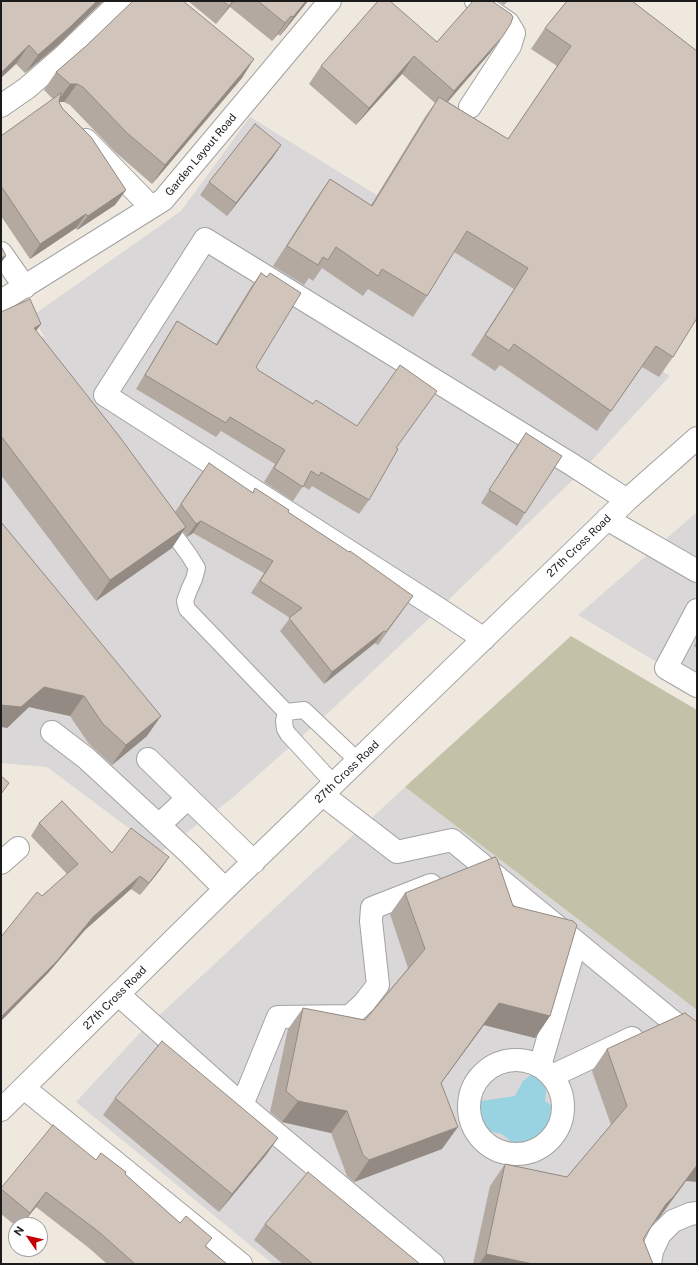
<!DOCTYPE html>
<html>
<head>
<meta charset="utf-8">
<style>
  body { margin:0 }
  #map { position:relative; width:698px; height:1265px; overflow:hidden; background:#eee8de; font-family:"Public Sans",sans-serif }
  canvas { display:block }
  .frame { position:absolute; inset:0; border:2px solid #1b1b1b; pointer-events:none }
  .north { position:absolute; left:8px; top:1217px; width:40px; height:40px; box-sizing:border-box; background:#fff; border:1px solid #a4a4a4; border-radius:50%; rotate:304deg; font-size:11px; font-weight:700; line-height:16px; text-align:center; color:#1b1b1b }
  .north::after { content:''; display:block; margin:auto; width:14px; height:18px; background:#c50004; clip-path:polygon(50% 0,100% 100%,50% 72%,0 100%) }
</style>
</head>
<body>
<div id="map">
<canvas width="698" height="1265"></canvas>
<div class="frame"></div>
<div class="north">N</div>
</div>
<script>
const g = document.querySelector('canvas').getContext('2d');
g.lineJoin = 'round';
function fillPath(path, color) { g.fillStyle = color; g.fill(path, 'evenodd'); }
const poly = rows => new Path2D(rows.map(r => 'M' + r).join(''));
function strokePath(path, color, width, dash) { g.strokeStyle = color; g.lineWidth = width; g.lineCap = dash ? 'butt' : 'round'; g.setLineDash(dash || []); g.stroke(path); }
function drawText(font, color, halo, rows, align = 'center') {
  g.font = font + ' "Public Sans",sans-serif'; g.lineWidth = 3; g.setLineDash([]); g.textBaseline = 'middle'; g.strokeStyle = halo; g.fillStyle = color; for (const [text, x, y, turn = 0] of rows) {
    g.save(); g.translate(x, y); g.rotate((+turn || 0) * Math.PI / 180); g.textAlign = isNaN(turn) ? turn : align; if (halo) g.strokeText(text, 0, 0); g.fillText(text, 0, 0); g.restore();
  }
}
fillPath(poly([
  [250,117,670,376,582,471,439,609,327,714,231,799,161,852,47,767,1,763,1,362,44,336,32,316,181,211],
  [697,512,697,686,578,615],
  [405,787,697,1010,697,1264,273,1264,76,1102,138,1035]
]), '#d9d7d7');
fillPath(poly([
  [571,636,697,710,697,1010,405,787]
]), '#c3c2a9');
fillPath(poly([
  [532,1074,547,1078,545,1101,560,1112,562,1121,558,1128,537,1147,525,1153,502,1134,483,1130,476,1116,481,1101,515,1096,523,1081]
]), '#99d2e1');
const service = poly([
  [165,522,189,555,197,568,194,579,189,590,185,601,187,609,286,712],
  [286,712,304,710,358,761],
  [286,712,284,721,285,729,288,734,334,784]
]);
const minor = poly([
  [1,106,27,88,65,55,121,1],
  [470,107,510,46,514,33,508,23,476,1],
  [86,140,151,207],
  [1,253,25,287],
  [1,301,163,200,330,1],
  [607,519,697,571],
  [697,610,666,668,697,686],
  [484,639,439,609,105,395,205,239,571,464,627,500],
  [52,732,86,758,190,854,225,889],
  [148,759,254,862],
  [323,795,397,852,452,840,671,1020,697,1039],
  [159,825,188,798],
  [1,863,18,848],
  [119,995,242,1105,433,1264],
  '469 1107a47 47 0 1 1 94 0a47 47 0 1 1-94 0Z',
  [540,1066,576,942],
  [552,1076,632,1038],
  [24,1088,241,1264],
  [242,1105,278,1017,350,1016,364,1003,378,985,371,921,372,908,431,885],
  [1,1110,225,889,627,500,697,438],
  [650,1264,652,1251,660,1234,673,1221,690,1214,697,1213]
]);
strokePath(service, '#a2a2a2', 18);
strokePath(minor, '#a2a2a2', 24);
strokePath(service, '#fff', 16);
strokePath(minor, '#fff', 22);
fillPath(poly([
  [1,1,103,1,57,46,25,73,16,64],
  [188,1,308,1,280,36,278,34,272,41,230,7,216,24],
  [498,1,508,1,504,5],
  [567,1,673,357,659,377,642,367,597,431,500,365,495,371,471,355,514,289,454,252,427,296,413,317,368,289,363,296,322,268,313,281,309,278,304,285,273,266,316,199,330,179,371,205,425,117,435,103,402,74,356,125,309,84,321,66,437,42,490,53,448,102,508,139,557,66,531,49,545,28],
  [86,46,242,78,152,184,114,151,70,105,64,102,59,102,62,108,126,190,115,205,77,230,76,228,30,259,1,216,1,136,53,99,44,90,56,72],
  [281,145,273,157,227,216,200,195,209,182],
  [261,273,256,367,258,370,313,404,357,426,396,448,369,500,359,514,312,486,309,490,303,486,293,501,264,482,275,464,221,431,216,437,136,389,168,335,177,321,216,344,251,287],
  [1,312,36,331,175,512,200,475,253,492,255,488,288,512,413,596,378,645,375,643,324,684,280,631,290,618,251,593,264,573,193,533,187,537,183,531,172,548,96,601,1,475],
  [526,433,525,513,517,526,481,503,517,446],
  [1,522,147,736,112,765,89,744,70,716,29,707,7,728],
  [697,641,697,648,694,646],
  [39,823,112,853,169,857,160,870,140,895,131,889,85,930,48,973,1,1021,1,937,42,896,67,874,31,836],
  [405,893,550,1016,535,1038,484,1025,441,1083,442,1149,354,1182,347,1176,331,1133,282,1122,270,1112,288,1029,303,1008,365,1020,408,968,390,914],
  [607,1049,686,1181,659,1218,654,1222,643,1239,653,1264,473,1264,490,1186,505,1164,567,1177,611,1125,592,1071],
  [115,1098,278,1138,266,1155,219,1212,103,1115],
  [96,1160,125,1174,206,1246,227,1264,107,1264,89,1248,36,1207,22,1225,16,1225,16,1226,1,1214,1,1188],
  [265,1224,420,1264,283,1264,254,1240]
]), '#b4a9a1');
fillPath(poly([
  [97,1,103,1,57,46,25,73,38,55],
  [233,1,234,1,216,24,229,6],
  [306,1,308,1,280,36,293,17],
  [291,16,278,34,272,41,285,23],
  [503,36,490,53,441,109,454,91],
  [29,45,16,64,1,78,1,73],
  [414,56,402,74,356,125,369,108],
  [254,59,242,78,152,184,165,165],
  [70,84,77,84,64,102,57,102],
  [281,145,273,157,227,216,236,203],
  [126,190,115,205,77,230,88,216],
  [86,214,76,228,30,259,40,244],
  [6,256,1,263,1,258],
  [41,324,27,344,34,328],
  [201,521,193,533,187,537,196,524],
  [186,527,172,548,96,601,110,580],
  [384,631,375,643,324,684,332,672],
  [44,687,84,696,70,716,29,707,7,728,1,727,1,705],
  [161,716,147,736,112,765,126,745],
  [169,857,160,870,140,895,149,883],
  [140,876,131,889,85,930,48,973,1,1021,1,1018,57,961,93,917],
  [499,1003,550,1016,535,1038,484,1025,426,1104],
  [298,1101,347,1111,331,1133,282,1122],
  [458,1127,442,1149,354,1182,369,1160],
  [278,1138,266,1155,219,1212,232,1194],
  [697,1165,697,1182,686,1181,659,1218,651,1225,666,1204],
  [46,1192,36,1207,21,1225,30,1213],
  [486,1254,533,1264,479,1264]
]), '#928a83');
const building = poly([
  [1,1,97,1,69,28,38,55,29,45,1,73,1,1],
  [133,1,183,1,254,59,165,165,127,133,83,87,77,84,70,84,56,72,86,46,133,1],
  [223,1,233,1,229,6,223,1],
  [258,1,306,1,293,17,291,16,285,23,258,1],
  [378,1,390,1,437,42,473,1,492,1,511,14,513,17,511,23,503,36,454,91,414,56,369,108,321,66,378,1],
  [567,1,632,1,697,51,697,318,673,357,656,346,611,411,514,344,509,351,485,335,528,268,467,231,427,296,382,269,378,276,336,247,328,260,323,257,318,265,287,246,330,179,372,206,439,97,508,139,571,46,545,28,567,1],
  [61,93,59,102,62,108,91,137,126,190,88,216,86,214,40,244,1,186,1,136,61,93],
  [255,124,281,145,236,203,209,182,255,124],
  [1,246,6,256,1,258,1,246],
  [261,273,267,277,270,273,301,293,256,367,258,369,258,370,313,404,316,400,357,426,400,365,437,391,396,448,398,449,369,500,321,472,319,476,311,471,303,487,274,468,285,450,230,417,226,423,145,375,177,321,217,345,261,273],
  [30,299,41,324,34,328,119,436,186,527,110,580,1,436,1,312,30,299],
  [526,433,562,456,525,513,489,490,526,433],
  [209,463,253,493,255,488,289,510,288,512,349,552,350,551,413,596,386,632,384,631,332,672,289,618,302,608,260,581,273,561,201,521,196,524,181,504,209,463],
  [1,522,161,716,126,745,103,724,84,696,44,687,21,707,1,705,1,522],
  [1,776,9,783,1,794,1,776],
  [62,801,112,853,131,828,169,857,149,883,140,876,93,917,57,961,1,1017,1,937,37,892,42,896,78,864,39,823,62,801],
  [495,857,497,859,513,906,573,921,577,925,550,1016,499,1003,441,1083,458,1127,369,1160,363,1155,347,1111,298,1101,286,1091,303,1008,365,1020,425,949,405,893,495,857],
  [685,1013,697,1022,697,1165,674,1196,666,1204,643,1239,653,1264,533,1264,486,1254,505,1164,567,1177,627,1106,607,1049,685,1013],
  [162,1041,278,1138,232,1194,115,1098,162,1041],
  [53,1125,96,1160,101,1153,126,1172,125,1174,180,1223,186,1216,212,1238,205,1246,227,1264,135,1264,99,1232,46,1192,30,1213,1,1189,1,1188,53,1125],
  [308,1172,420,1264,313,1264,265,1224,308,1172]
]);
fillPath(building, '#d1c5bb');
strokePath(building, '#928a83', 1);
drawText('11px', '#1b1b1b', '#fff', [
  ["Garden Layout Road",201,155,-50],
  ["27th Cross Road",579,546,-44],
  ["27th Cross Road",347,772,-44],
  ["27th Cross Road",115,998,-45]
]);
</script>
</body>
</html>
